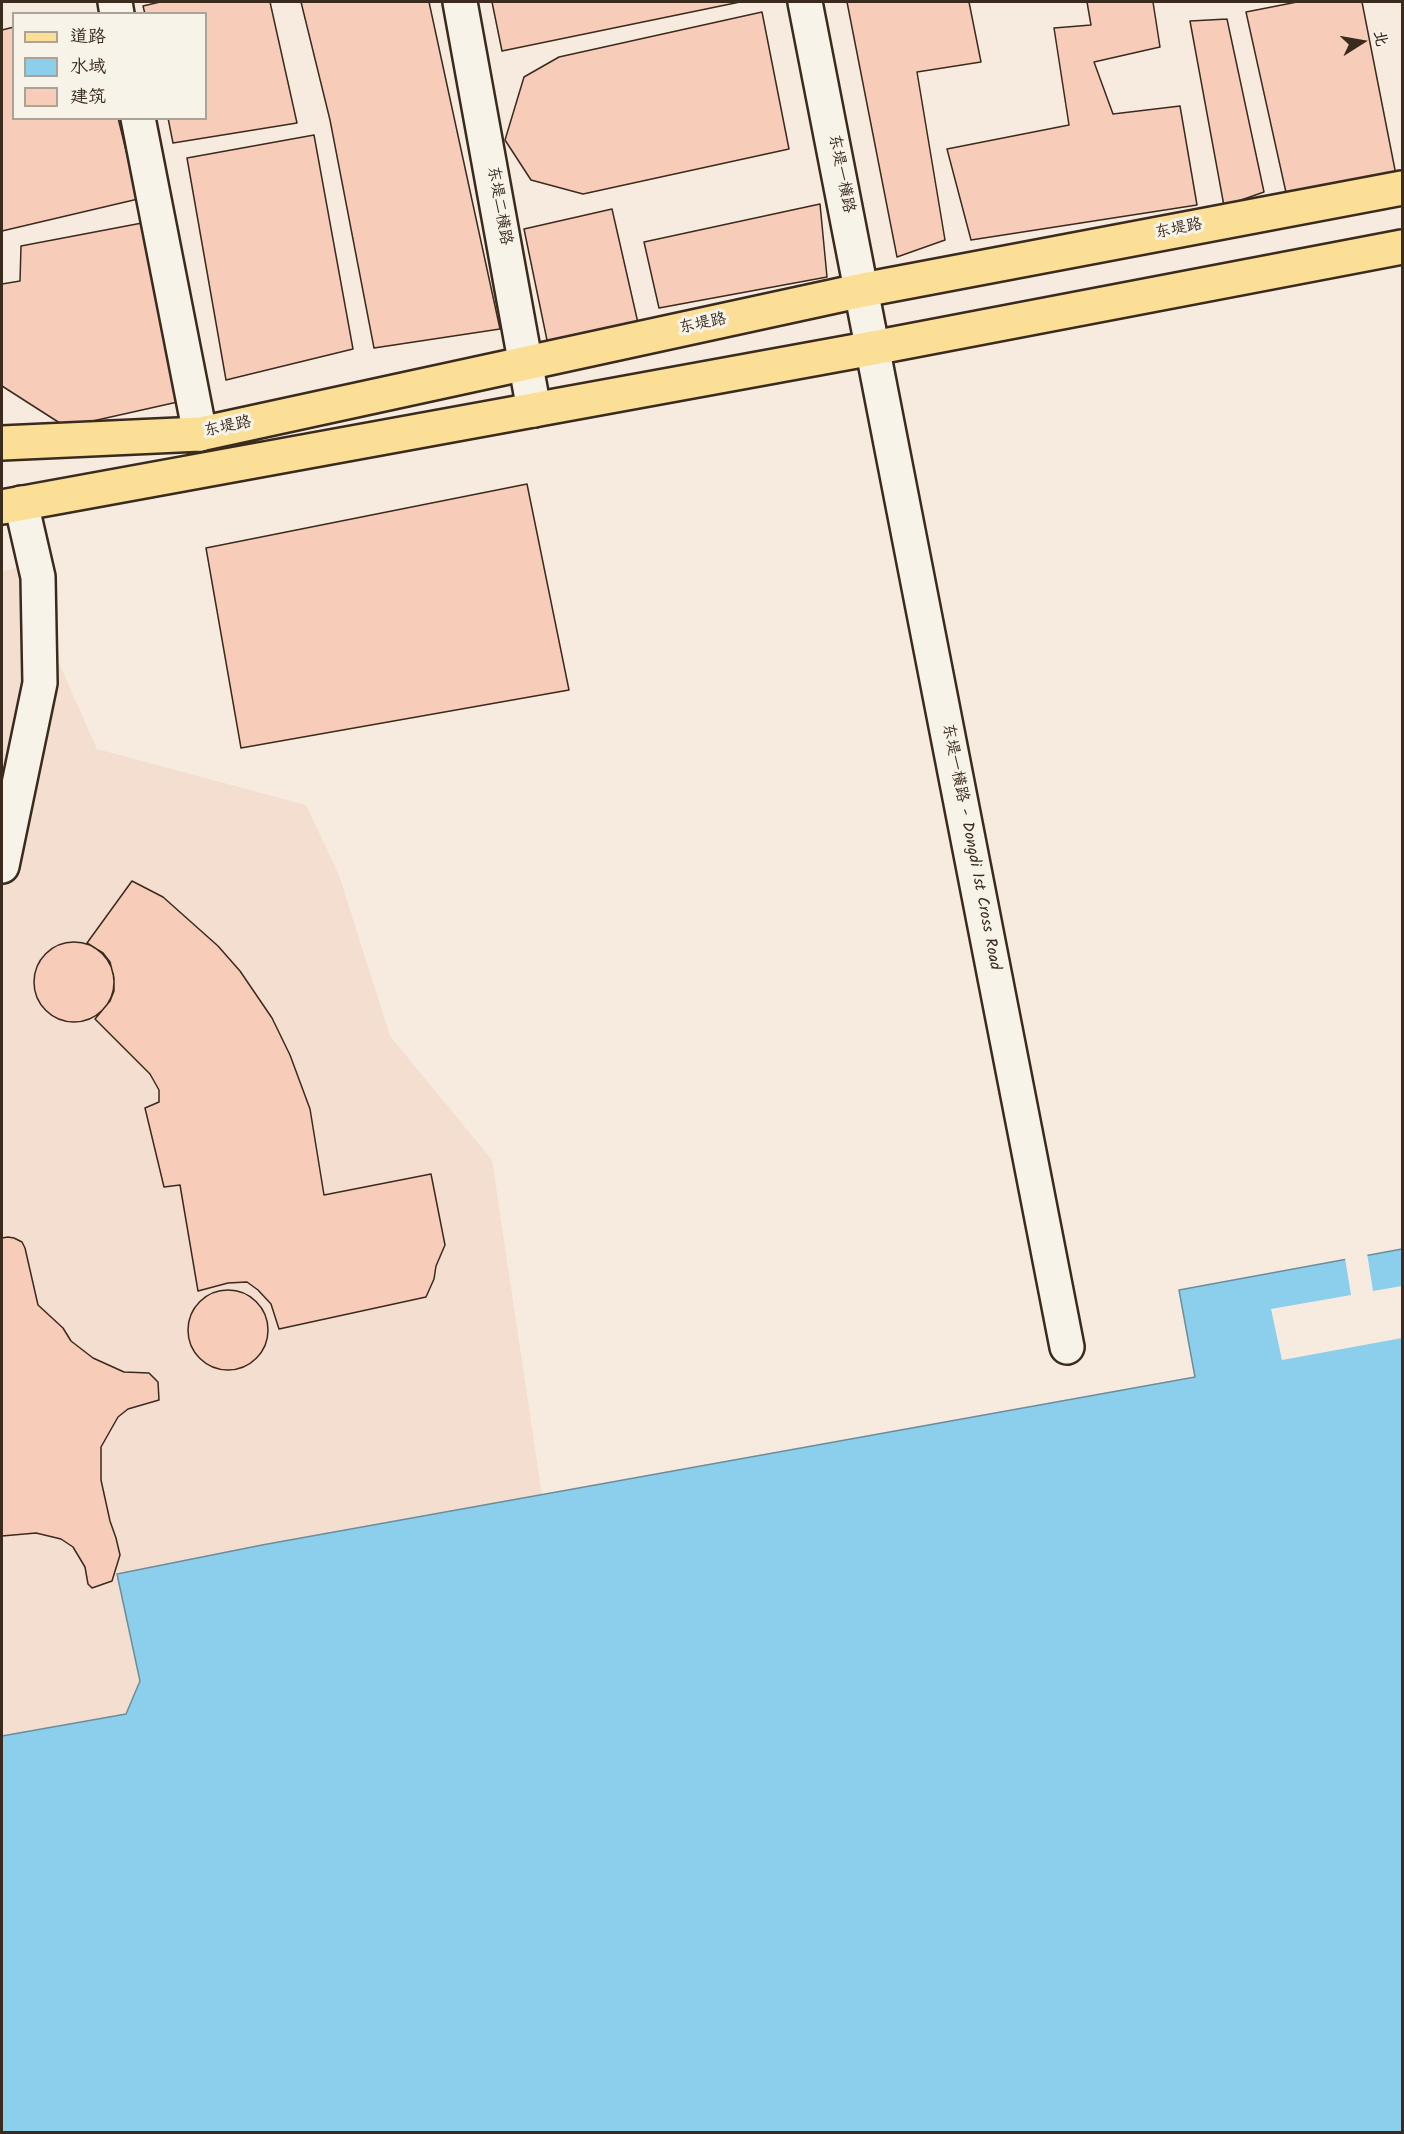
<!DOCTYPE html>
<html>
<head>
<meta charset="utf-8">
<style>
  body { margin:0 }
  #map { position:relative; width:1404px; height:2134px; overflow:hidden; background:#f7ebdf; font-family:Kalam,"LXGW WenKai TC",sans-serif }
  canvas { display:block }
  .frame { position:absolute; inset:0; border:3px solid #3b2a1e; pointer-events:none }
  .legend { position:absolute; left:12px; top:12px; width:195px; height:108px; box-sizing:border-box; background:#f7f3e8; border:2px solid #aca397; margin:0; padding:8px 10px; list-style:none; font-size:18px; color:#3b2a1e }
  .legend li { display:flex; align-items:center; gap:12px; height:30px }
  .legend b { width:30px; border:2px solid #aca397 }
  .north { position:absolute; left:1332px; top:12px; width:60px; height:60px; -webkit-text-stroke:4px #f7f3e8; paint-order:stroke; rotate:79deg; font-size:16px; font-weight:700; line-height:24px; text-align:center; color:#3b2a1e }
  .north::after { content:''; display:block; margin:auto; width:21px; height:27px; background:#3b2a1e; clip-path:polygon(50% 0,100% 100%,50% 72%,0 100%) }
</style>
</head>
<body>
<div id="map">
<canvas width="1404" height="2134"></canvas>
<div class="frame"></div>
<ul class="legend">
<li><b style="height:8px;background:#fbdf96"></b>道路</li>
<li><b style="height:16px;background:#8ccfed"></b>水域</li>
<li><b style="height:16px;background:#f7ccb9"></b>建筑</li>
</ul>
<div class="north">北</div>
</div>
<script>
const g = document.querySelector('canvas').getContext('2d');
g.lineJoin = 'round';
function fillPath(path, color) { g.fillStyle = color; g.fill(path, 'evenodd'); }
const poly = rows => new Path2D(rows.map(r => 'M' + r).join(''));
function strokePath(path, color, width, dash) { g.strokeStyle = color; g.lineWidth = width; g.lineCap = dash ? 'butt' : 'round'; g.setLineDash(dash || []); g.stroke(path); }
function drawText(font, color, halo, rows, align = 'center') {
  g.font = font + ' Kalam,"LXGW WenKai TC",sans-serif'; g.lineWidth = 6; g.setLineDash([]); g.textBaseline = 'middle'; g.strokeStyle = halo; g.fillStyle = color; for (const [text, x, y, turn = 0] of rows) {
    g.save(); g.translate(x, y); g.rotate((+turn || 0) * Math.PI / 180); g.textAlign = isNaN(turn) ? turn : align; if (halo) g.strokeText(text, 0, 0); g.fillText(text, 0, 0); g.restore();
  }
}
fillPath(poly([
  [17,568,97,749,306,805,339,875,390,1036,492,1160,542,1495,262,1545,117,1574,140,1681,126,1714,2,1736,2,571]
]), '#f3ded0');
const water = poly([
  [1402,1249,1402,2132,2,2132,2,1736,126,1714,140,1681,117,1574,262,1545,1195,1377,1179,1290,1402,1249]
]);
fillPath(water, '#8ccfed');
strokePath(water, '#6c8d9a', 1.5);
fillPath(poly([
  [1367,1253,1373,1291,1402,1286,1402,1338,1282,1360,1271,1309,1351,1295,1345,1258]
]), '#f7ebdf');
const building = poly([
  [160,2,270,2,297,123,173,143,168,118,206,118,206,14,145,14,143,6,160,2],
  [301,2,429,2,500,329,374,348,330,120,301,2],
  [492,2,740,2,502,51,492,2],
  [847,2,969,2,981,62,917,72,945,240,897,257,847,2],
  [1087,2,1153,2,1160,47,1094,62,1113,114,1180,106,1197,205,971,240,947,149,1069,125,1054,28,1091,25,1087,2],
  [1297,2,1362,2,1396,175,1287,197,1246,12,1297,2],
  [762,12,789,149,583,194,531,180,505,140,524,77,559,57,762,12],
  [1227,19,1264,192,1224,206,1190,21,1227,19],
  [14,27,14,118,118,118,138,199,2,231,2,30,14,27],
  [314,135,353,349,226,380,187,158,314,135],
  [820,204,827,277,659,308,644,242,820,204],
  [612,209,638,323,548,345,524,229,612,209],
  [142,223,182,401,66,427,2,386,2,284,20,281,21,246,142,223],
  [527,484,569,690,241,748,206,548,527,484],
  [132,881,163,897,218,946,240,971,272,1018,290,1055,310,1109,324,1195,431,1174,445,1245,436,1266,434,1279,426,1297,279,1329,271,1304,258,1290,247,1282,228,1283,198,1291,180,1185,164,1187,145,1108,159,1102,159,1090,150,1074,95,1019,110,1001,114,991,114,978,110,962,103,953,87,943,132,881],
  '34 982a40 40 0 1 1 80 0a40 40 0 1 1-80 0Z',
  [8,1237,14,1238,22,1242,25,1248,38,1305,63,1328,71,1341,93,1358,124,1372,149,1373,158,1382,159,1400,128,1409,118,1417,101,1447,101,1480,110,1521,116,1538,120,1555,112,1581,92,1588,88,1584,85,1567,73,1547,61,1539,36,1533,2,1536,2,1238,8,1237],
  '188 1330a40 40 0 1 1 80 0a40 40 0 1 1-80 0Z'
]);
fillPath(building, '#f7ccb9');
strokePath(building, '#3b2a1e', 1.5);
const minor = poly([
  [115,2,117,14],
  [460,2,534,410],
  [805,2,1067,1347],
  [138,118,200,434],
  [2,866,40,683,38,577,21,503]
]);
const major = poly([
  [2,443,200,434,863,290,1402,188],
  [2,507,873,348,1402,247]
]);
strokePath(minor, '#3b2a1e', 38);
strokePath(major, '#3b2a1e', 38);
strokePath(minor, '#f7f3e8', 33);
strokePath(major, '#fbdf96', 33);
drawText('16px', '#3b2a1e', '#f7f3e8', [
  ["东堤一横路",840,174,79],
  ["东堤二横路",498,206,80],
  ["东堤路",1179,230,-11],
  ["东堤路",703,325,-12],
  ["东堤路",228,428,-12],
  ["东堤一横路 - Dongdi 1st Cross Road",970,847,79]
]);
</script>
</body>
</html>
